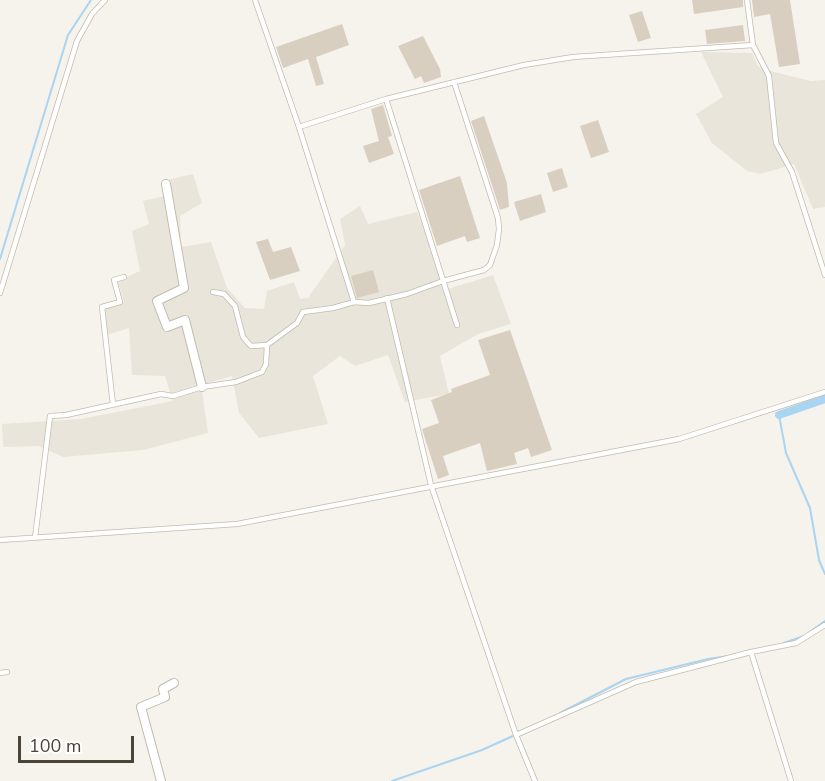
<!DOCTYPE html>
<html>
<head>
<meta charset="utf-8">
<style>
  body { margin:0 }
  #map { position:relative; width:825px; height:781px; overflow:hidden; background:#f6f3ec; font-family:"Nunito Sans",sans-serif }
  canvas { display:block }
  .scale { position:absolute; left:18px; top:736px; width:116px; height:27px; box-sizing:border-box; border:3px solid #4b4439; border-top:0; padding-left:8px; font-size:18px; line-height:21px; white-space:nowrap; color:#4b4439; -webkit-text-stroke:4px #fff; paint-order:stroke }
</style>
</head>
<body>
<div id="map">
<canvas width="825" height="781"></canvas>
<div class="scale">100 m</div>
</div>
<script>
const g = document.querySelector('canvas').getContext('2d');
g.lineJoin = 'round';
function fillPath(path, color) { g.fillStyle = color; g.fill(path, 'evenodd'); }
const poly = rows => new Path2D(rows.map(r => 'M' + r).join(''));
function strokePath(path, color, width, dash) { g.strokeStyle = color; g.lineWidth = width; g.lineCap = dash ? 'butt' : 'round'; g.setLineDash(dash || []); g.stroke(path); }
fillPath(poly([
  [701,52,752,53,758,66,774,72,811,81,825,80,825,207,813,209,794,164,761,174,747,171,712,143,696,114,723,97],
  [193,174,202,203,180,216,181,247,211,242,227,288,245,308,264,309,267,291,294,282,300,299,308,298,345,245,340,219,360,206,368,224,417,212,448,289,493,275,511,324,478,334,440,356,449,394,405,402,388,355,355,366,340,356,313,376,328,424,259,438,239,413,232,376,201,385,208,433,143,450,63,457,39,446,3,447,2,424,81,419,173,401,165,376,132,375,129,328,107,335,105,309,124,302,118,281,140,271,132,231,149,224,143,201,165,196,167,180]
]), '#eae5da');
strokePath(poly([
  [0,259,68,35,91,0],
  [779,415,786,453,810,508,819,560,825,574],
  [811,631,825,621],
  [784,643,804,636],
  [560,713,626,679,708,659,729,656],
  [392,781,482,750,513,736]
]), '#a9d4f2', 2);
strokePath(poly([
  [779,415,825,399]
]), '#a9d4f2', 8);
fillPath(poly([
  [692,0,743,0,743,7,694,14],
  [752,0,790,0,800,64,779,67,770,14,754,17],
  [642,11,651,38,638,42,629,15],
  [342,24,349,45,316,57,324,84,316,86,308,59,283,68,276,47],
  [743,25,745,41,707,44,705,30],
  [423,36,440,69,441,77,424,83,421,76,415,79,398,46],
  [383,105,392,136,388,137,394,154,369,163,363,146,379,141,371,109],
  [484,116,507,183,509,207,500,210,471,121],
  [598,120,609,152,591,158,580,126],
  [562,168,568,187,553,192,547,173],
  [460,176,480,238,467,242,465,236,437,246,419,190],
  [541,194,546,212,520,221,514,202],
  [268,239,273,252,291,247,300,271,270,280,256,242],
  [373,270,379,292,357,298,351,276],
  [510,330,552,450,531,457,528,448,514,453,517,464,487,471,480,443,443,456,449,475,438,479,422,429,439,423,431,400,452,392,451,389,490,375,478,340]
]), '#d8cfc1');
const lane = poly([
  [255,0,299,127,354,302],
  [747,0,753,45],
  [386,99,457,325],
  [299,127,386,99,524,65,573,57,753,45,769,76,776,143,792,172,825,275],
  [213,292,224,294,235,306,243,337,251,346,267,345,297,323,303,312,333,308,354,302,369,303,407,294,443,281,484,270,490,265,497,245,499,229,498,218,454,82],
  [0,293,77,41,92,14,105,0],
  [387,298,431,485,516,735,535,781],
  [113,405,102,307,120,302,114,280,124,277],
  [35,538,50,416,66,415,161,394,173,396,202,387,236,382,262,372,266,364,267,345],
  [0,540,237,524,679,439,825,392],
  [751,652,791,781],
  [0,673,7,672],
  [516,735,636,682,751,652,796,643,825,625]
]);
const street = poly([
  [166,184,184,288,157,301,167,327,185,320,202,387],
  [161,781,141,707,165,697,163,689,174,683]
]);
strokePath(lane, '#c2bbae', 6);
strokePath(street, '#c2bbae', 10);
strokePath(lane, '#fff', 4.5);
strokePath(street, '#fff', 8);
</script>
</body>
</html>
